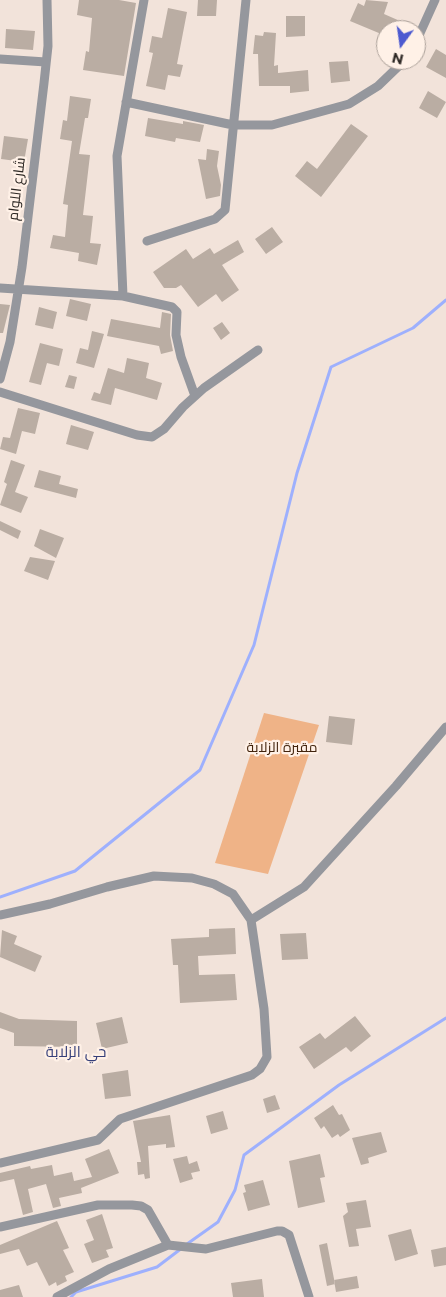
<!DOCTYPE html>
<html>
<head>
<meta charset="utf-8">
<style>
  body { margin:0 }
  #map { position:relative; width:446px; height:1297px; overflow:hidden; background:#f2e3da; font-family:Montserrat,sans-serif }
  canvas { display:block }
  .north { position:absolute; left:376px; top:20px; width:50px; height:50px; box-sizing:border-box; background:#fff1e7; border:1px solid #aba099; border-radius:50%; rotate:194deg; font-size:14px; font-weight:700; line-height:20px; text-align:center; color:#2c2723 }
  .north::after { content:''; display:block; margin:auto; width:18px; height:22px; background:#4d5ad0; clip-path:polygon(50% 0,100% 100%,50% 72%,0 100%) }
</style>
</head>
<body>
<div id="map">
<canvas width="446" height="1297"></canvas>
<div class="north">N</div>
</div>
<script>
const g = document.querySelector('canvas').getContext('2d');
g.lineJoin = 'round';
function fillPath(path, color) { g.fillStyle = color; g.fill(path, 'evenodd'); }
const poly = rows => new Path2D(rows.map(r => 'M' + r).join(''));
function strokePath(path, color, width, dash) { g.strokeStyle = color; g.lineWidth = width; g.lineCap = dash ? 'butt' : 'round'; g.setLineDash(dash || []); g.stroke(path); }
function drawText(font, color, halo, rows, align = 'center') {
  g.font = font + ' Montserrat,Cairo,sans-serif'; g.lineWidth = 4.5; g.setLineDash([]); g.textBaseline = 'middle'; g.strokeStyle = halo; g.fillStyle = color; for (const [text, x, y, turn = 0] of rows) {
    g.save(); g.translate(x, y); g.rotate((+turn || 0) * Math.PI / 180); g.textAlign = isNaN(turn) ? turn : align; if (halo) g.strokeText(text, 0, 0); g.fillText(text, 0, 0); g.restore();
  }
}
fillPath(poly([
  [264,713,319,725,268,874,215,863]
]), '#efb387');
strokePath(poly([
  [0,897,75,871,200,770,254,645,297,473,331,367,413,328,446,300],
  [187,1244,218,1222,235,1190,244,1155,339,1085,446,1018],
  [71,1297,76,1292,157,1267,182,1248]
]), '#9eb0fd', 3);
fillPath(poly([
  [79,0,119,0,136,3,124,76,83,70,86,51,89,52,92,18,77,15],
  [198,0,217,0,216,16,197,16],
  [366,0,388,2,384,14,416,28,415,30,386,30,386,36,350,21,358,3,364,6],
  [168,8,187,12,177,64,183,65,180,77,168,75,165,90,146,86,153,53,149,52,152,36,162,38],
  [286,16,305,16,305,36,286,37],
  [6,29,35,31,33,50,5,48],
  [264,32,276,33,274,66,278,65,278,73,308,70,309,91,290,93,290,86,259,86,258,54,253,54,255,35,263,36],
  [436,49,446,55,446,78,426,67],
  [348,61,350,81,331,83,329,62],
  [428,91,446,102,437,118,419,108],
  [70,96,91,99,88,118,85,118,79,154,90,155,83,215,93,216,90,243,101,244,97,265,78,261,79,253,50,248,53,235,65,237,68,205,63,204,72,141,60,139,63,120,67,121],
  [148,118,183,124,183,121,204,125,200,142,176,138,175,142,145,136],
  [351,124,368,136,321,197,295,176,307,161,317,169],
  [4,136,28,139,24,162,1,159],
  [207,149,219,151,217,166,221,185,220,196,206,199,198,159,206,160],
  [272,227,283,242,266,254,255,239],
  [238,240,244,252,222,265,239,290,222,302,216,294,198,307,181,285,176,288,164,288,153,272,186,249,193,259,210,248,214,254],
  [70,299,91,304,87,321,66,316],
  [0,304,10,305,3,333,0,333],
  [39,307,57,312,53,329,35,325],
  [162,312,171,314,170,335,173,351,161,354,159,346,107,336,111,319,160,328],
  [222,322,230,333,221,340,213,328],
  [92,331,104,334,94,368,76,363,80,348,88,350],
  [40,343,63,349,59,366,47,363,41,385,29,382],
  [127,358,149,363,146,378,162,383,157,400,115,388,111,405,91,400,94,392,100,394,108,368,124,373],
  [69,375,77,377,74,389,65,387],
  [18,408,40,413,35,434,22,431,16,454,0,449,3,437,10,438],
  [71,425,94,432,88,450,66,444],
  [11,460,25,465,15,492,28,497,21,513,0,505,7,484,4,482],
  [39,470,61,476,59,484,78,489,76,498,34,487],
  [0,521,21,531,18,539,0,530],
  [40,529,64,538,56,558,34,546],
  [30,557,55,561,48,580,24,571],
  [329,716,355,719,352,745,326,742],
  [235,928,236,954,198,956,199,975,235,974,237,1000,180,1003,178,965,173,965,171,939,209,937,209,929],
  [2,930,17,936,14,944,42,956,35,972,0,957],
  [306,933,308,959,282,960,280,934],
  [0,1012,19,1019,77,1021,77,1047,14,1046,14,1033,0,1028],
  [355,1016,371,1036,351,1052,346,1047,314,1069,299,1047,320,1033,325,1039],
  [122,1017,128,1043,102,1049,96,1023],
  [128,1070,131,1096,105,1099,102,1074],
  [275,1095,280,1109,267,1113,263,1099],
  [333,1105,339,1115,342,1114,350,1130,340,1137,338,1134,332,1138,324,1126,321,1129,314,1118],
  [223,1111,228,1129,211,1134,206,1116],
  [170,1115,175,1147,166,1148,166,1144,148,1146,150,1178,145,1179,144,1174,138,1175,137,1162,141,1162,133,1121],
  [381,1132,387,1152,368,1158,369,1163,361,1165,352,1138],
  [109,1149,119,1173,81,1188,82,1193,59,1198,61,1206,53,1208,46,1184,28,1189,33,1212,23,1215,14,1179,0,1182,0,1173,30,1166,31,1169,52,1165,54,1176,72,1172,74,1181,92,1177,85,1159],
  [320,1154,325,1177,320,1178,325,1202,298,1208,289,1161],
  [187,1156,189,1164,197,1161,200,1171,191,1173,193,1179,180,1183,173,1159],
  [263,1180,270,1205,248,1211,243,1193,246,1192,244,1185],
  [366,1200,371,1227,356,1229,359,1246,349,1247,343,1216,348,1212,346,1203],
  [102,1214,113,1248,106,1250,109,1257,92,1263,84,1244,94,1240,86,1220],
  [57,1221,69,1248,63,1250,74,1272,65,1276,67,1281,57,1286,56,1282,49,1286,37,1262,27,1266,19,1249,0,1254,0,1245],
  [411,1229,418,1254,395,1261,388,1235],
  [327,1243,335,1284,327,1286,319,1245],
  [446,1247,446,1265,434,1267,431,1250],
  [357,1276,359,1288,336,1292,334,1280],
  [262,1279,264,1297,233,1297,231,1283],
  [19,1285,23,1297,0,1297,0,1290]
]), '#baada3');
strokePath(poly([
  [416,42,435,0],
  [0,59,46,62],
  [126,102,233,125,272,125,349,104,378,86,405,60],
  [147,241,215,219,225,210,246,0],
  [0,288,123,296,172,307,177,312,176,335,181,357,195,396],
  [123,296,117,156,144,0],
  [0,379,10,342,22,267,44,83,48,46,47,0],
  [0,392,137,435,152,437,164,429,183,407,204,388,258,350],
  [0,915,50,904,107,887,154,876,192,878,214,884,233,894,251,920,264,1009,267,1057,260,1069,252,1075,120,1119,98,1140,0,1163],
  [251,920,304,887,396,786,446,727],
  [0,1227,98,1205,132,1205,141,1206,148,1210,168,1245,206,1249,277,1231,282,1231,289,1235,309,1297],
  [57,1297,109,1269,168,1245]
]), '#95979d', 9);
drawText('14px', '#2c2723', '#fff1e7', [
  ["شارع اللوام",17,189,-83]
]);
drawText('14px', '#41230c', '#fff1e7', [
  ["مقبرة الزلابة",282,748]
]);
drawText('15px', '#343e79', '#fff1e7', [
  ["حي الزلابة",76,1053]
]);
</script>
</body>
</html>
